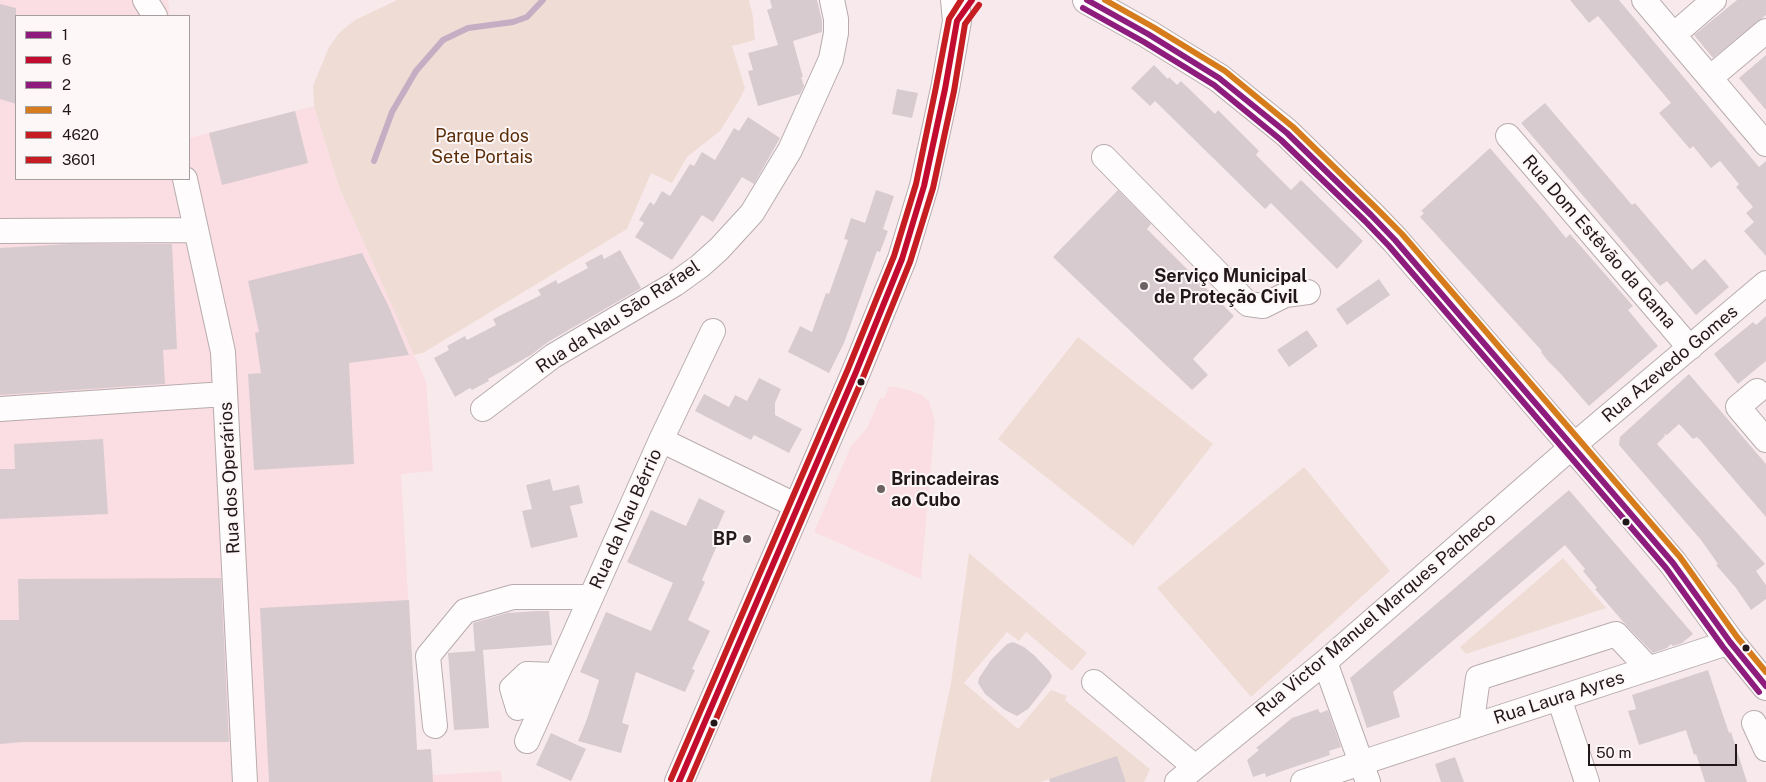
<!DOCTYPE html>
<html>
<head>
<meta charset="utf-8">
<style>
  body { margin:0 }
  #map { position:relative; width:1766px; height:782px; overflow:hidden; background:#f8eaec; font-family:"Public Sans",sans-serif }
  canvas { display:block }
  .legend { position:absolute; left:15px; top:15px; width:175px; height:165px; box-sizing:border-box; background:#fef7f8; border:1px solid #a69d9f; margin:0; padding:6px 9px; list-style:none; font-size:15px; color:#221719 }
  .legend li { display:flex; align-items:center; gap:10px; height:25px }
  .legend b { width:25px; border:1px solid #a69d9f }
  .scale { position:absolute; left:1588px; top:744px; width:149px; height:22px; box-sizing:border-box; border:2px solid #221719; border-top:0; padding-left:6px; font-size:15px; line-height:18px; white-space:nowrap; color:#221719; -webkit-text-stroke:4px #fef7f8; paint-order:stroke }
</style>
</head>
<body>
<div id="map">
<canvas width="1766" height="782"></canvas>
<ul class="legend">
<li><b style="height:6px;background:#8e1c7d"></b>1</li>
<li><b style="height:6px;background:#c30b30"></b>6</li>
<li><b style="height:6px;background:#8e1c7d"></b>2</li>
<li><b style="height:6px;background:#d67c1c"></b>4</li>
<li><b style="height:6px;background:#c61d23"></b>4620</li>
<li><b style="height:6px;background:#c61d23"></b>3601</li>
</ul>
<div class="scale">50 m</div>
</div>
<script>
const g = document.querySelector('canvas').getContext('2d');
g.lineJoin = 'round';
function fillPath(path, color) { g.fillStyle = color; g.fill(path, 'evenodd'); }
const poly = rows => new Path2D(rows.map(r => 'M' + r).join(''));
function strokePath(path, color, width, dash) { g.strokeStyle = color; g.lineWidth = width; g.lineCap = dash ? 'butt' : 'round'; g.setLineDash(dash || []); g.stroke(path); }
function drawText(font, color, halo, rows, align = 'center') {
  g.font = font + ' "Public Sans",sans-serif'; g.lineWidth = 4; g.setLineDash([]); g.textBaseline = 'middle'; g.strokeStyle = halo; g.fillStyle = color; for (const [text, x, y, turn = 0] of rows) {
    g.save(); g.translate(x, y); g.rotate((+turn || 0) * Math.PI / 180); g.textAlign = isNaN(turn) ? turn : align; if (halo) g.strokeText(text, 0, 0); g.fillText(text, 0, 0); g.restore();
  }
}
fillPath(poly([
  [0,0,168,0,170,16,16,16,16,179,189,179,189,138,314,106,339,187,426,381,433,471,401,474,417,750,431,749,433,775,501,771,502,782,0,782],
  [889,386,909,390,922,395,929,401,935,421,921,579,814,532,851,446,867,428,880,398,884,399]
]), '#fadee3');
fillPath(poly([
  [397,0,749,0,753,17,755,40,732,46,745,88,740,99,720,131,687,157,672,183,651,173,627,229,423,353,414,355,339,187,314,106,313,86,329,47,339,33,355,20],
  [1078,337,1213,444,1133,546,998,439],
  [1304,467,1390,571,1251,697,1157,588],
  [969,553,1087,653,1072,671,1026,632,1019,641,1007,632,964,683,1018,729,1051,690,1067,696,1065,700,1150,769,1144,782,1126,782,1117,757,1040,782,930,782,951,683],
  [1563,558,1606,608,1466,654,1460,647]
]), '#efdcd5');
strokePath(poly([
  [374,161,392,112,416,71,443,40,468,28,513,22,527,17,543,0]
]), '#c3aec4', 6);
fillPath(poly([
  [770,0,817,0,822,21,822,32,793,41,803,77,801,77,804,86,800,94,758,106,748,71,753,70,748,53,778,45,767,10,772,8],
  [1570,0,1619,0,1759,167,1766,161,1766,256,1744,231,1754,222,1746,213,1753,207,1736,187,1739,184,1720,161,1711,168,1693,146,1690,149,1659,113,1671,103,1598,16,1589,23],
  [1737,0,1766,0,1766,15,1713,58,1694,35],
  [0,4,16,8,16,104,0,99],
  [1766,55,1766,110,1739,78],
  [1154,65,1168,79,1169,77,1177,85,1181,81,1215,114,1218,110,1259,151,1256,155,1291,190,1301,180,1363,241,1337,269,1271,203,1265,209,1155,101,1150,106,1131,88],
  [897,89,918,93,912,118,892,114],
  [1545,103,1632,205,1635,203,1692,270,1705,259,1729,287,1696,315,1667,281,1660,286,1521,123],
  [295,111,308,163,222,185,209,133],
  [748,117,780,138,754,184,742,177,713,222,702,215,672,260,635,237,644,223,639,220,650,202,654,205,662,191,670,196,690,164,694,166,702,152,715,160,734,128,739,131],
  [1490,148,1544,211,1566,238,1570,234,1633,306,1628,310,1658,346,1589,406,1559,372,1547,360,1541,352,1542,351,1420,217,1424,213,1421,211],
  [876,190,894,196,883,229,888,231,880,252,877,251,844,343,829,373,788,352,800,326,812,332,826,293,829,294,848,240,844,239,851,218,865,223],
  [1118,190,1151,224,1147,229,1234,316,1193,359,1208,375,1192,390,1053,257],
  [69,244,172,244,177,349,163,350,165,384,0,395,0,248],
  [620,250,641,288,548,342,531,355,488,379,489,381,472,390,470,388,455,397,434,358,449,350,447,346,465,336,467,340,496,325,493,319,541,295,538,290,556,280,558,284,588,268,585,263,602,254,604,259],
  [362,253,389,307,409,355,349,363,354,464,254,470,248,374,261,373,255,333,259,332,248,281],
  [1379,279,1390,295,1347,325,1336,309],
  [1766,316,1766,361,1738,384,1714,354,1753,322,1756,325],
  [1307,330,1318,346,1289,367,1277,350],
  [1689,374,1766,464,1766,517,1700,440,1697,437,1693,439,1679,424,1667,435,1664,434,1665,436,1657,444,1765,564,1756,571,1766,585,1766,599,1751,610,1736,588,1716,565,1718,564,1701,540,1619,445,1620,437],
  [759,378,781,389,775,403,775,415,802,429,789,453,754,435,751,440,695,411,704,394,729,407,735,395,747,401],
  [103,439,108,514,0,519,0,469,15,469,14,444],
  [550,479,553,491,579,485,583,503,570,506,578,537,531,548,522,511,532,509,526,485],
  [1569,490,1693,634,1682,643,1673,646,1671,644,1667,648,1653,653,1625,624,1595,589,1597,588,1583,571,1585,569,1565,545,1393,692,1400,717,1367,728,1350,678],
  [699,498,725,511,713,538,719,541,702,580,705,582,688,620,710,631,692,669,695,670,685,692,636,672,622,723,629,725,621,753,578,741,587,719,599,680,580,672,606,612,651,631,673,583,627,562,651,510,686,526],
  [221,578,229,742,23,742,0,744,0,620,19,620,18,579],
  [409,600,417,750,431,749,433,782,269,782,260,608],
  [537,611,549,611,552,645,483,650,489,728,454,730,448,653,475,651,473,623,507,613],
  [1013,642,1024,647,1035,656,1049,671,1052,676,1050,681,1037,698,1028,709,1017,716,1005,710,985,694,978,683,979,678,991,660,1007,644],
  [1708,670,1729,733,1731,732,1747,782,1705,782,1696,754,1694,755,1686,730,1639,745,1628,711,1636,709,1632,695],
  [1318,709,1320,713,1328,710,1341,747,1329,751,1330,755,1288,769,1266,777,1265,773,1253,777,1247,760,1259,750,1256,748,1292,718],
  [551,733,586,749,571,781,536,765],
  [1117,756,1126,782,1050,782,1049,779],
  [1455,757,1464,782,1441,782,1435,764]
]), '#d8cbd0');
const minor = poly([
  [145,0,155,16],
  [1644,0,1766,144],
  [1684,26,1714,0],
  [1710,78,1766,31],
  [1508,136,1690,348],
  [1104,157,1248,304,1263,306,1285,295,1308,292],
  [185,179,223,352,245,782],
  [0,231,196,230],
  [1757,391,1738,407,1766,440],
  [0,409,225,394],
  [483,409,553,356,675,284,700,266,719,249,752,213,790,150,831,59,836,33,836,19,832,0],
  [661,440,797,506],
  [1325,662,1368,782],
  [527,674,556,675,518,708,512,688,527,674],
  [1094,682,1195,767],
  [1559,698,1587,782],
  [1754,723,1766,749],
  [435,726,428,656,465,611,513,597,591,597],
  [1471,727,1478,678,1616,634,1648,668],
  [527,741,661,440,713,331],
  [1177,782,1325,662,1574,445,1766,283],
  [1303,782,1730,642]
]);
const major = poly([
  [1087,0,1148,34,1219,78,1287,133,1371,215,1395,240,1633,516,1673,563,1730,642,1766,686],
  [679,782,856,372,902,259,924,186,945,89,957,21,955,0]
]);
strokePath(minor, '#b8acae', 26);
strokePath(major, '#b8acae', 30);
strokePath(minor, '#fefcfc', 24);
strokePath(major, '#fefcfc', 28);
strokePath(poly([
  [1087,0,1148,34,1219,78,1287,133,1371,215,1395,240,1673,563,1730,642,1766,686]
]), '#8e1c7d', 6);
strokePath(poly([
  [679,782,856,372,902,259,924,186,945,89,957,21,972,0]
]), '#c30b30', 6);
strokePath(poly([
  [1083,8,1144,42,1214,85,1281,140,1365,221,1389,246,1666,568,1723,647,1759,692]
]), '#8e1c7d', 6);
strokePath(poly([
  [1105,0,1153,27,1225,71,1293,127,1377,209,1402,234,1680,557,1737,637,1766,672]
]), '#d67c1c', 6);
strokePath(poly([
  [689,782,864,375,910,262,933,188,954,91,965,24,979,5]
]), '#c61d23', 6);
strokePath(poly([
  [671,779,848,369,894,256,916,184,936,87,949,19,961,0]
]), '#c61d23', 6);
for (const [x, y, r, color] of [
  [1144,286,5,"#6d6163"],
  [861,382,4.5,"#221719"],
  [881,489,5,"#6d6163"],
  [1626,522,4.5,"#221719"],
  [747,539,5,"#6d6163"],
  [1746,648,4.5,"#221719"],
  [714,723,4.5,"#221719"]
]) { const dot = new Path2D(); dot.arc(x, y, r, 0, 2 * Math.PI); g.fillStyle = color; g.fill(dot); strokePath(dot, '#fef7f8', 2); }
drawText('18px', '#5b2e09', '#fef7f8', [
  ["Parque dos",482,136],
  ["Sete Portais",482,157]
]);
drawText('18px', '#221719', '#fef7f8', [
  ["Rua Dom Estêvão da Gama",1599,242,49],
  ["Rua da Nau São Rafael",618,317,-33],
  ["Rua Azevedo Gomes",1670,364,-40],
  ["Rua dos Operários",230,478,-93],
  ["Rua da Nau Bérrio",626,519,-66],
  ["Rua Victor Manuel Marques Pacheco",1376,615,-40],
  ["Rua Laura Ayres",1559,698,-18]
]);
drawText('bold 18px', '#221719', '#fef7f8', [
  ["Serviço Municipal",1154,276],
  ["de Proteção Civil",1154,297],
  ["Brincadeiras",891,479],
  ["ao Cubo",891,500],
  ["BP",737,539,"right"]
], 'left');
</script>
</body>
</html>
